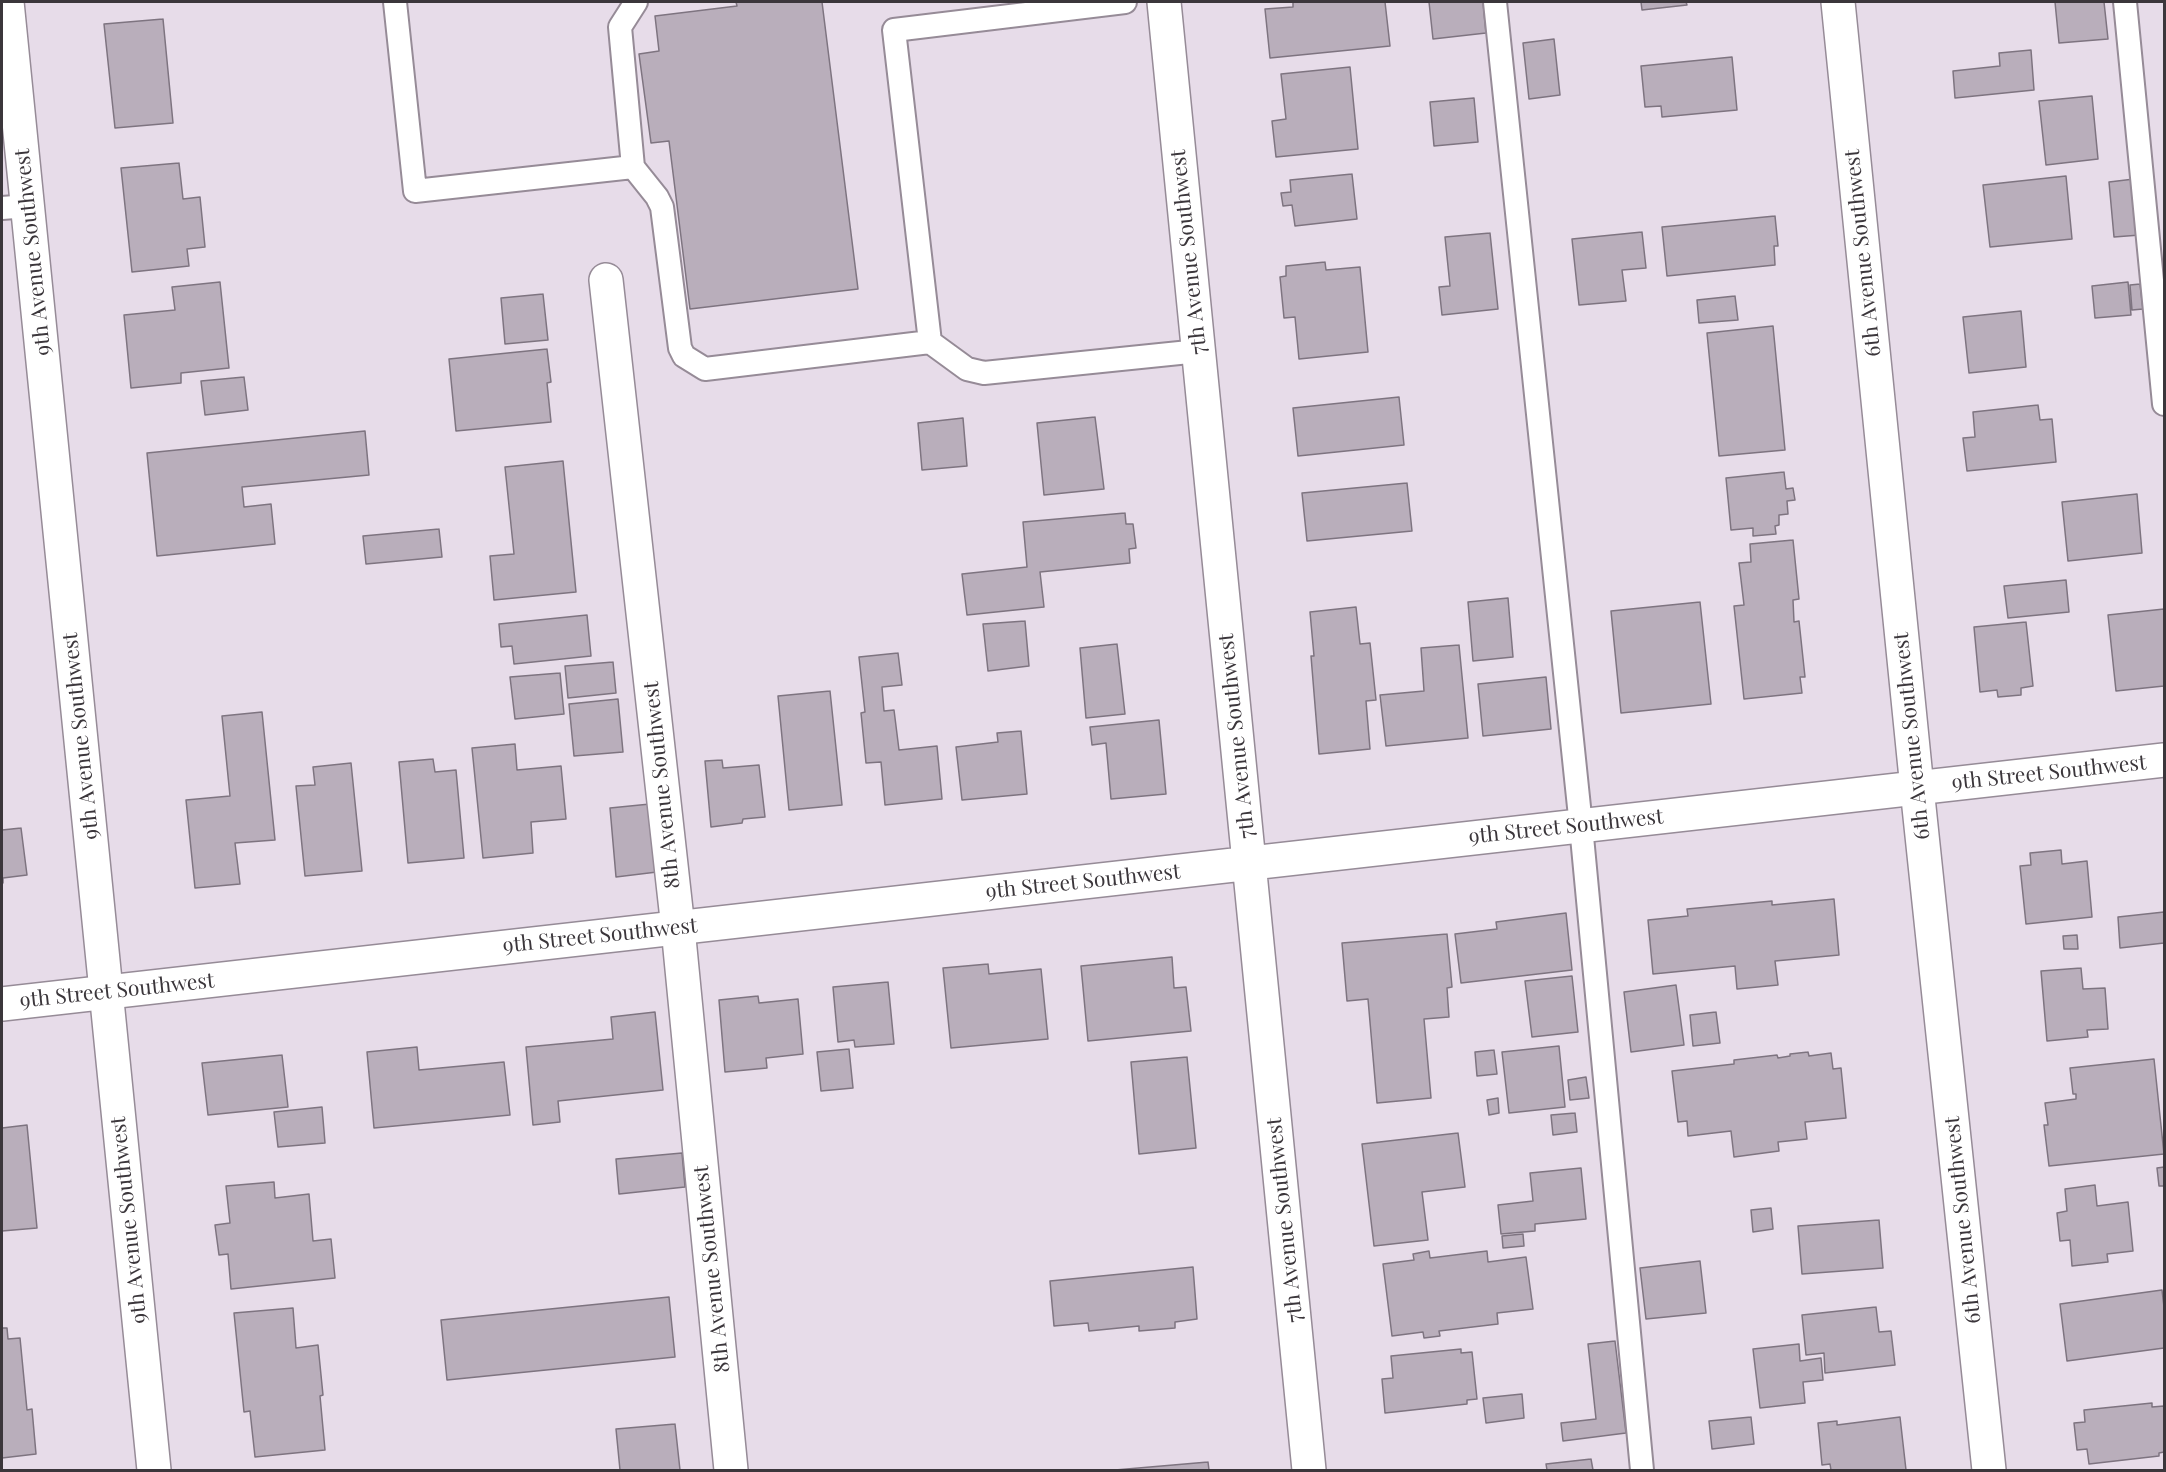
<!DOCTYPE html>
<html>
<head>
<meta charset="utf-8">
<style>
  body { margin:0 }
  #map { position:relative; width:2166px; height:1472px; overflow:hidden; background:#e7dce9; font-family:"Playfair Display",serif }
  canvas { display:block }
  .frame { position:absolute; inset:0; border:3px solid #3b363b; pointer-events:none }
</style>
</head>
<body>
<div id="map">
<canvas width="2166" height="1472"></canvas>
<div class="frame"></div>
</div>
<script>
const g = document.querySelector('canvas').getContext('2d');
g.lineJoin = 'round';
function fillPath(path, color) { g.fillStyle = color; g.fill(path, 'evenodd'); }
const poly = rows => new Path2D(rows.map(r => 'M' + r).join(''));
function strokePath(path, color, width, dash) { g.strokeStyle = color; g.lineWidth = width; g.lineCap = dash ? 'butt' : 'round'; g.setLineDash(dash || []); g.stroke(path); }
function drawText(font, color, halo, rows, align = 'center') {
  g.font = font + ' "Playfair Display",serif'; g.lineWidth = 4.5; g.setLineDash([]); g.textBaseline = 'middle'; g.strokeStyle = halo; g.fillStyle = color; for (const [text, x, y, turn = 0] of rows) {
    g.save(); g.translate(x, y); g.rotate((+turn || 0) * Math.PI / 180); g.textAlign = isNaN(turn) ? turn : align; if (halo) g.strokeText(text, 0, 0); g.fillText(text, 0, 0); g.restore();
  }
}
const building = poly([
  [736,2,822,2,858,289,690,309,669,141,651,143,639,54,659,51,655,16,737,6,736,2],
  [1293,2,1385,2,1390,46,1270,58,1265,9,1293,7,1293,2],
  [1429,2,1483,2,1486,33,1433,39,1429,2],
  [1641,2,1686,2,1687,5,1642,10,1641,2],
  [2055,2,2104,2,2108,39,2059,43,2055,2],
  [163,19,173,123,115,128,104,24,163,19],
  [1554,39,1560,95,1529,99,1523,43,1554,39],
  [2031,50,2034,90,1955,98,1953,71,2000,66,1999,53,2031,50],
  [1732,57,1737,110,1662,117,1661,106,1645,107,1641,66,1732,57],
  [1350,67,1358,149,1276,157,1272,121,1286,119,1281,74,1350,67],
  [2092,96,2098,159,2046,165,2039,101,2092,96],
  [1474,98,1478,142,1434,146,1430,102,1474,98],
  [179,163,183,199,200,197,205,247,187,249,189,266,132,272,121,168,179,163],
  [1352,174,1357,219,1295,226,1292,205,1283,206,1281,193,1291,192,1290,180,1352,174],
  [2066,176,2072,239,1990,247,1983,185,2066,176],
  [2134,179,2140,235,2114,237,2109,182,2134,179],
  [1775,216,1778,246,1774,246,1775,265,1667,276,1662,227,1775,216],
  [1642,232,1646,268,1622,270,1626,301,1579,305,1572,239,1642,232],
  [1490,233,1498,309,1442,315,1439,287,1450,286,1445,237,1490,233],
  [1325,262,1326,270,1360,267,1368,352,1299,359,1295,317,1284,318,1280,277,1286,276,1286,266,1325,262],
  [220,282,229,368,181,373,181,383,131,388,124,315,175,310,172,287,220,282],
  [2128,282,2131,315,2095,318,2092,286,2128,282],
  [2140,284,2143,309,2132,310,2130,285,2140,284],
  [543,294,548,340,505,344,501,298,543,294],
  [1735,296,1738,320,1699,323,1697,300,1735,296],
  [2021,311,2026,367,1969,373,1963,317,2021,311],
  [1773,326,1785,450,1719,456,1707,333,1773,326],
  [547,349,551,382,547,383,551,422,456,431,449,359,547,349],
  [244,377,248,410,205,415,201,381,244,377],
  [1399,397,1404,445,1298,456,1293,408,1399,397],
  [2038,405,2040,420,2052,419,2056,462,1967,471,1963,438,1975,437,1973,412,2038,405],
  [1095,417,1104,489,1044,495,1037,423,1095,417],
  [963,418,967,466,922,470,918,423,963,418],
  [365,431,369,475,242,487,244,507,271,504,275,544,157,556,147,453,365,431],
  [563,461,576,592,494,600,490,556,514,554,505,467,563,461],
  [1784,472,1786,489,1793,488,1795,500,1787,501,1788,514,1779,515,1779,525,1775,526,1776,534,1753,536,1753,528,1731,530,1726,478,1784,472],
  [1407,483,1412,531,1307,541,1302,493,1407,483],
  [2137,494,2142,553,2068,561,2062,502,2137,494],
  [1125,513,1126,524,1133,524,1136,548,1129,549,1130,563,1040,572,1044,607,967,615,962,574,1027,567,1023,522,1125,513],
  [439,529,442,557,366,564,363,536,439,529],
  [1793,540,1799,599,1793,600,1794,622,1799,621,1805,677,1800,677,1802,693,1744,699,1734,606,1744,605,1739,563,1751,562,1750,544,1793,540],
  [2066,580,2069,612,2008,618,2004,586,2066,580],
  [1508,598,1513,657,1473,661,1468,602,1508,598],
  [1700,602,1711,704,1621,713,1611,611,1700,602],
  [1356,607,1360,644,1370,643,1376,700,1366,701,1370,749,1319,754,1311,656,1314,656,1310,612,1356,607],
  [2164,609,2164,686,2116,691,2108,615,2164,609],
  [587,615,591,656,514,664,512,646,501,647,499,624,587,615],
  [1025,621,1029,666,988,671,983,624,1025,621],
  [2026,622,2033,686,2021,688,2021,695,1998,697,1997,690,1980,692,1974,627,2026,622],
  [1117,644,1125,714,1086,718,1080,648,1117,644],
  [1459,645,1468,738,1386,746,1380,695,1424,691,1421,648,1459,645],
  [898,653,902,685,882,687,884,711,894,710,899,750,937,746,942,799,885,805,881,762,866,763,861,713,865,712,859,657,898,653],
  [613,662,616,693,568,698,565,666,613,662],
  [560,673,564,714,515,719,510,677,560,673],
  [1546,677,1551,729,1483,736,1478,684,1546,677],
  [830,691,842,805,789,810,778,696,830,691],
  [618,699,623,752,574,756,569,704,618,699],
  [262,712,275,840,235,843,240,884,195,888,186,800,230,796,222,716,262,712],
  [1159,720,1166,794,1111,799,1106,743,1092,745,1090,727,1159,720],
  [1021,731,1027,794,962,800,956,747,998,742,997,733,1021,731],
  [515,744,517,770,561,766,566,819,531,822,533,853,483,858,472,748,515,744],
  [433,759,435,772,456,770,464,858,408,863,399,762,433,759],
  [722,760,723,768,759,765,765,817,743,819,742,823,711,827,705,761,722,760],
  [351,763,362,871,305,876,296,786,315,785,313,767,351,763],
  [650,804,657,872,616,877,610,808,650,804],
  [21,828,27,875,3,878,3,883,2,883,2,830,21,828],
  [2061,850,2062,864,2087,861,2092,917,2026,924,2020,866,2031,865,2030,853,2061,850],
  [1834,899,1839,955,1775,961,1778,985,1737,989,1735,966,1653,974,1648,920,1688,916,1687,909,1772,901,1772,905,1834,899],
  [2164,912,2164,943,2120,948,2118,917,2164,912],
  [1566,913,1572,970,1461,983,1455,934,1497,929,1496,922,1566,913],
  [1447,934,1452,987,1447,988,1449,1017,1424,1019,1431,1098,1377,1103,1368,999,1347,1001,1342,943,1447,934],
  [2077,935,2078,949,2064,949,2063,936,2077,935],
  [1172,957,1174,988,1186,987,1191,1031,1088,1041,1081,966,1172,957],
  [988,964,989,974,1041,969,1048,1039,951,1048,943,968,988,964],
  [2081,968,2083,989,2105,988,2108,1029,2087,1030,2088,1037,2047,1041,2041,971,2081,968],
  [1572,976,1578,1032,1532,1037,1525,981,1572,976],
  [888,982,894,1044,855,1047,854,1040,838,1042,833,987,888,982],
  [1676,985,1684,1045,1631,1052,1624,992,1676,985],
  [758,996,759,1003,798,999,803,1054,766,1058,767,1068,725,1072,719,1000,758,996],
  [655,1012,663,1090,558,1101,560,1122,533,1125,526,1047,613,1039,611,1017,655,1012],
  [1716,1012,1720,1043,1693,1046,1690,1015,1716,1012],
  [1559,1046,1565,1107,1509,1113,1502,1052,1559,1046],
  [417,1047,419,1070,504,1062,510,1115,374,1128,367,1052,417,1047],
  [849,1049,853,1088,821,1091,817,1052,849,1049],
  [1494,1050,1497,1074,1477,1076,1475,1052,1494,1050],
  [1808,1052,1809,1056,1831,1053,1833,1069,1841,1068,1846,1118,1805,1122,1807,1139,1778,1142,1779,1151,1734,1157,1731,1131,1688,1136,1687,1121,1678,1122,1672,1071,1734,1064,1734,1060,1777,1055,1778,1058,1790,1056,1790,1054,1808,1052],
  [282,1055,288,1107,208,1115,202,1063,282,1055],
  [1187,1057,1196,1148,1139,1154,1131,1062,1187,1057],
  [2154,1059,2164,1154,2049,1166,2044,1125,2048,1125,2045,1103,2076,1099,2076,1094,2073,1094,2070,1068,2154,1059],
  [1586,1077,1589,1098,1570,1100,1568,1080,1586,1077],
  [1498,1098,1499,1113,1489,1115,1487,1100,1498,1098],
  [322,1107,325,1143,278,1147,274,1112,322,1107],
  [1575,1113,1577,1132,1553,1135,1551,1115,1575,1113],
  [27,1125,37,1228,2,1231,2,1128,27,1125],
  [1458,1133,1465,1187,1422,1192,1428,1240,1374,1246,1362,1144,1458,1133],
  [682,1153,685,1187,619,1194,616,1159,682,1153],
  [2164,1167,2164,1186,2159,1186,2157,1168,2164,1167],
  [1581,1168,1586,1219,1535,1224,1535,1231,1501,1234,1498,1205,1533,1201,1530,1173,1581,1168],
  [274,1182,275,1198,309,1194,313,1241,331,1239,335,1278,231,1289,228,1254,219,1255,215,1225,230,1223,226,1186,274,1182],
  [2095,1185,2097,1206,2128,1202,2133,1251,2107,1254,2108,1262,2072,1266,2070,1240,2060,1241,2057,1213,2067,1211,2065,1189,2095,1185],
  [1771,1208,1773,1229,1753,1232,1751,1210,1771,1208],
  [1879,1220,1883,1268,1802,1274,1798,1226,1879,1220],
  [1523,1234,1524,1246,1503,1248,1502,1236,1523,1234],
  [1429,1251,1430,1258,1487,1251,1488,1262,1526,1257,1533,1309,1497,1313,1498,1324,1439,1331,1440,1336,1424,1338,1423,1332,1392,1336,1383,1264,1414,1260,1413,1254,1429,1251],
  [1700,1261,1706,1313,1646,1319,1640,1268,1700,1261],
  [1193,1267,1197,1319,1175,1322,1175,1328,1139,1331,1139,1326,1089,1331,1088,1323,1054,1326,1050,1281,1193,1267],
  [2162,1290,2164,1307,2164,1348,2067,1361,2060,1304,2162,1290],
  [669,1297,675,1357,447,1380,441,1320,669,1297],
  [1876,1307,1879,1332,1891,1331,1895,1365,1825,1373,1824,1353,1806,1355,1802,1315,1876,1307],
  [293,1308,296,1348,318,1345,323,1395,320,1396,325,1450,255,1457,250,1411,244,1412,234,1313,293,1308],
  [2,1328,7,1328,8,1339,20,1338,27,1410,32,1409,36,1454,2,1458,2,1328],
  [1615,1341,1626,1433,1563,1441,1561,1423,1596,1419,1588,1344,1615,1341],
  [1799,1344,1800,1361,1821,1358,1823,1380,1803,1382,1805,1403,1760,1408,1753,1349,1799,1344],
  [1461,1349,1461,1353,1472,1352,1477,1399,1467,1400,1467,1404,1385,1413,1382,1379,1393,1378,1391,1356,1461,1349],
  [1522,1394,1524,1418,1486,1423,1483,1398,1522,1394],
  [2152,1403,2152,1407,2164,1406,2164,1452,2159,1453,2159,1456,2089,1464,2087,1449,2077,1450,2074,1423,2085,1422,2084,1410,2152,1403],
  [1751,1417,1754,1444,1712,1449,1709,1421,1751,1417],
  [1900,1417,1906,1470,1831,1470,1830,1464,1822,1465,1818,1423,1837,1421,1837,1425,1900,1417],
  [675,1424,680,1470,620,1470,616,1429,675,1424],
  [1591,1459,1593,1470,1547,1470,1546,1464,1591,1459],
  [1208,1462,1209,1470,1115,1470,1208,1462]
]);
fillPath(building, '#b9aebb');
strokePath(building, '#7e7480', 1.5);
const service = poly([
  [395,2,415,191,633,167],
  [636,2,620,27,633,167,657,197,662,207,680,348,684,356,705,369,930,342],
  [1125,2,894,30,930,342,967,369,984,373,1199,351],
  [1495,2,1581,826,1642,1470],
  [2125,2,2164,404],
  [2,208,28,206]
]);
const minor = poly([
  [7,2,154,1470],
  [1838,2,1917,788,1989,1470],
  [606,280,678,928,731,1470]
]);
const tertiary = poly([
  [1164,2,1309,1470],
  [2,1004,2164,760]
]);
strokePath(service, '#968b97', 26);
strokePath(minor, '#968b97', 36);
strokePath(tertiary, '#968b97', 36);
strokePath(service, '#fff', 22);
strokePath(minor, '#fff', 33);
strokePath(tertiary, '#fff', 33);
drawText('21px', '#3b363b', '#fff', [
  ["9th Avenue Southwest",33,252,-96],
  ["7th Avenue Southwest",1189,252,-96],
  ["6th Avenue Southwest",1863,253,-96],
  ["9th Avenue Southwest",81,736,-96],
  ["7th Avenue Southwest",1237,736,-96],
  ["6th Avenue Southwest",1912,736,-96],
  ["9th Street Southwest",2049,773,-6],
  ["8th Avenue Southwest",662,785,-96],
  ["9th Street Southwest",1566,827,-6],
  ["9th Street Southwest",1083,882,-6],
  ["9th Street Southwest",600,936,-6],
  ["9th Street Southwest",117,991,-6],
  ["9th Avenue Southwest",129,1220,-96],
  ["7th Avenue Southwest",1285,1220,-96],
  ["6th Avenue Southwest",1963,1220,-96],
  ["8th Avenue Southwest",712,1269,-96]
]);
</script>
</body>
</html>
